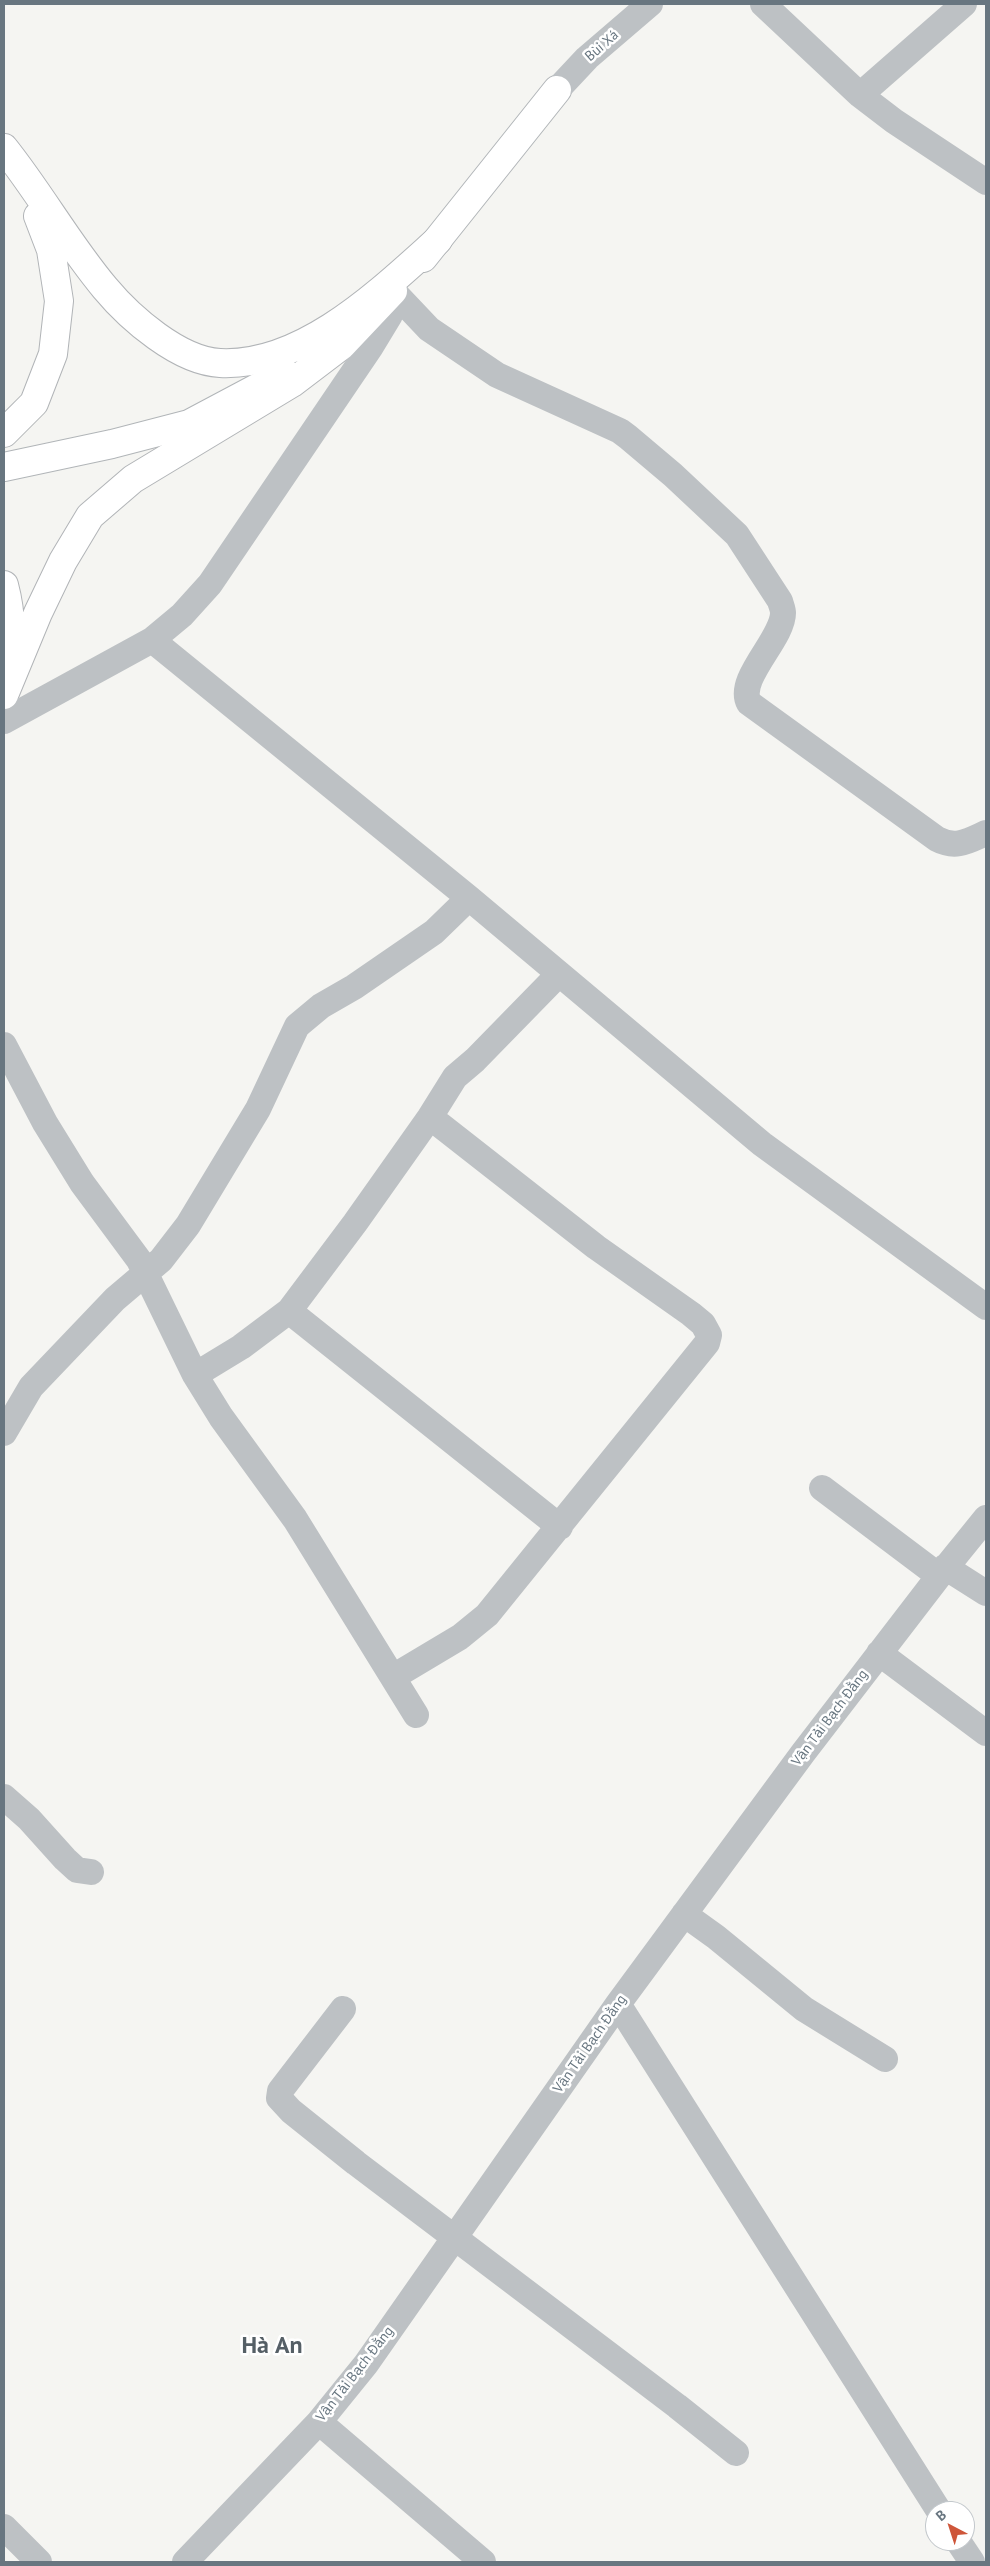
<!DOCTYPE html>
<html>
<head>
<meta charset="utf-8">
<style>
  body { margin:0 }
  #map { position:relative; width:990px; height:2566px; overflow:hidden; background:#f5f5f2; font-family:"PT Sans",sans-serif }
  canvas { display:block }
  .frame { position:absolute; inset:0; border:5px solid #687680; pointer-events:none }
  .north { position:absolute; left:925px; top:2501px; width:50px; height:50px; box-sizing:border-box; background:#fff; border:1px solid #c3c8cc; border-radius:50%; rotate:320deg; font-size:14px; font-weight:700; line-height:20px; text-align:center; color:#687680 }
  .north::after { content:''; display:block; margin:auto; width:18px; height:22px; background:#ce563a; clip-path:polygon(50% 0,100% 100%,50% 72%,0 100%) }
</style>
</head>
<body>
<div id="map">
<canvas width="990" height="2566"></canvas>
<div class="frame"></div>
<div class="north">B</div>
</div>
<script>
const g = document.querySelector('canvas').getContext('2d');
g.lineJoin = 'round';
function stroke(path, color, width, dash) { g.strokeStyle = color; g.lineWidth = width; g.lineCap = dash ? 'butt' : 'round'; g.setLineDash(dash || []); g.stroke(path); }
function drawText(font, color, halo, rows, align = 'center') {
  g.font = font + ' "PT Sans",sans-serif'; g.lineWidth = 5; g.setLineDash([]); g.textBaseline = 'middle'; g.strokeStyle = halo; g.fillStyle = color; for (const [text, x, y, turn = 0] of rows) {
    g.save(); g.translate(x, y); g.rotate((+turn || 0) * Math.PI / 180); g.textAlign = isNaN(turn) ? turn : align; if (halo) g.strokeText(text, 0, 0); g.fillText(text, 0, 0); g.restore();
  }
}
const minor = new Path2D(`
  M763,4L860,95L894,121L986,182
  M557,90L587,58L650,4
  M860,95L964,4
  M393,291L429,329L497,375L620,431L628,437L673,475L737,535L780,601C781,605 783,609 783,613C783,639 736,679 749,703L937,839C956,849 968,841 986,833
  M152,640L469,898L762,1144L986,1307
  M4,721L152,640L182,615L210,584L370,348L390,315L393,291
  M4,1045L45,1123L82,1183L139,1260L195,1375L221,1417L295,1519L416,1715
  M289,1311L560,1527
  M195,1375L241,1347L289,1311L355,1223L430,1117L455,1077L475,1060L559,974
  M4,1433L31,1387L115,1299L161,1260L188,1225L258,1109L297,1026L321,1006L354,987L434,932L469,898
  M822,1488L939,1576
  M945,1567L986,1593
  M879,1653L986,1733
  M393,1677L460,1637L487,1615L707,1343L709,1335L703,1324L691,1314L596,1247L430,1117
  M4,1797L29,1819L65,1859L77,1870L91,1872
  M684,1914L716,1937L804,2009L885,2059
  M618,2004L939,2511
  M343,2009L280,2091L279,2098L291,2111L356,2163L677,2406L736,2453
  M319,2422L483,2562
  M4,2527L39,2562
  M958,2541L972,2562
  M185,2562L319,2422L366,2364L618,2004L803,1753L939,1576L986,1518`);
const major = new Path2D(`
  M423,258L557,90
  M4,467L112,444L189,424L285,373`);
const highway = new Path2D(`
  M4,148C40,193 68,244 105,288C130,318 179,361 220,363C303,367 380,292 438,240
  M4,433L34,403L53,354L59,301L51,250L38,216
  M4,585C10,608 14,636 4,659
  M4,695L38,613L63,561L90,516L133,479L292,383L342,345L393,291`);
const streetNames = [
  ["Bùi Xá",602,46,-41],
  ["Vận Tải Bạch Đằng",830,1718,-53],
  ["Vận Tải Bạch Đằng",590,2044,-55],
  ["Vận Tải Bạch Đằng",355,2374,-52]
];
const townNames = [
  ["Hà An",272,2346]
];
stroke(major, '#b1b5b8', 30);
stroke(highway, '#b1b4b7', 30);
stroke(minor, '#bdc1c4', 26);
stroke(major, '#fff', 28);
stroke(highway, '#fff', 28);
drawText('14px', '#687680', '#fff', streetNames);
drawText('bold 24px', '#555f66', '#fff', townNames);
</script>
</body>
</html>
